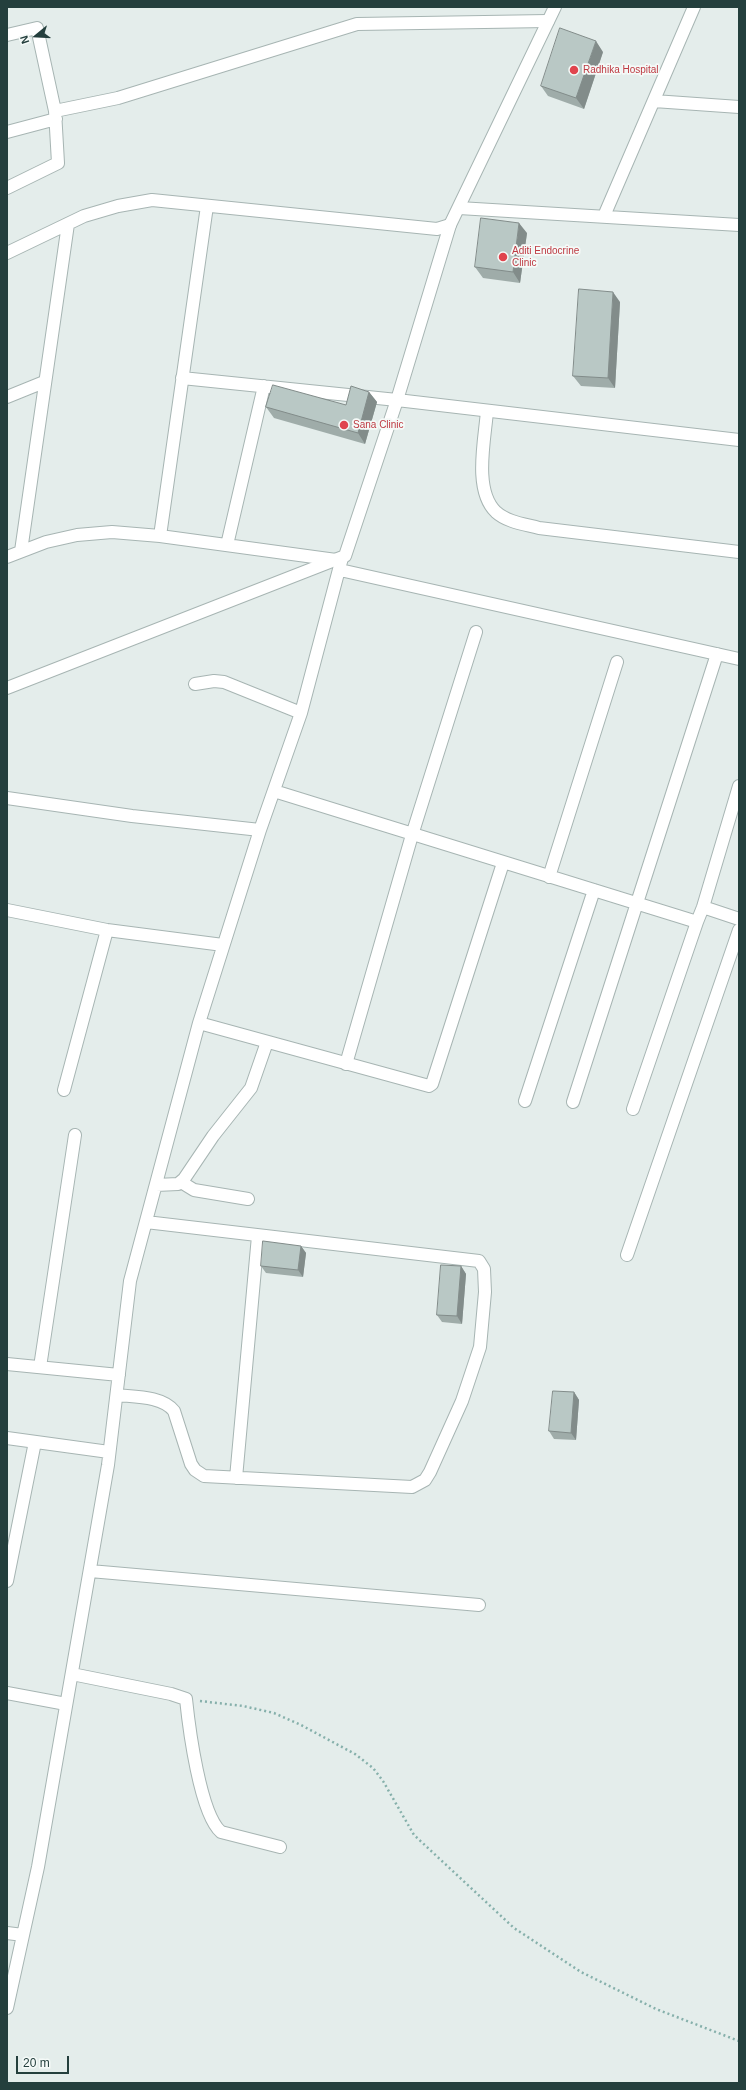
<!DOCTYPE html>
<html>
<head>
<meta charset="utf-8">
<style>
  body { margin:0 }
  #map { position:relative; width:746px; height:2090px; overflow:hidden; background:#e4edeb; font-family:Helvetica,sans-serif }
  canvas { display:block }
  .frame { position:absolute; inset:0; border:8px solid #243f3d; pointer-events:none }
  .north { position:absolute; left:16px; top:16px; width:40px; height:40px; -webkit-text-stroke:3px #f5faf8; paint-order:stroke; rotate:252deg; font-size:11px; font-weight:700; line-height:16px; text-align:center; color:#243f3d }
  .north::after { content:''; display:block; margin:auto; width:14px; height:18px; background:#243f3d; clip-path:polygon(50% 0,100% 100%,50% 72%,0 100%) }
  .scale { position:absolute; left:16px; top:2056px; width:53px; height:18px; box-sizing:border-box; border:2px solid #243f3d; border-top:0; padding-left:5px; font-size:12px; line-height:14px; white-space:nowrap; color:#243f3d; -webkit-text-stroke:3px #f5faf8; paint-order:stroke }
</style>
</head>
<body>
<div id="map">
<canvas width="746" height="2090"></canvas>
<div class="frame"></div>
<div class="north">N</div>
<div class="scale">20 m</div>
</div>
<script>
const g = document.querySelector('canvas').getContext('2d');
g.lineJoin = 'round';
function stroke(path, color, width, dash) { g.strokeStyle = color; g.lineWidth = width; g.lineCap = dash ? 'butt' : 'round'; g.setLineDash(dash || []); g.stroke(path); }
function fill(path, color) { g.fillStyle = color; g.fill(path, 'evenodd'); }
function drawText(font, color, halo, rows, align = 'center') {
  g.font = font + ' Helvetica,sans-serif'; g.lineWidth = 3.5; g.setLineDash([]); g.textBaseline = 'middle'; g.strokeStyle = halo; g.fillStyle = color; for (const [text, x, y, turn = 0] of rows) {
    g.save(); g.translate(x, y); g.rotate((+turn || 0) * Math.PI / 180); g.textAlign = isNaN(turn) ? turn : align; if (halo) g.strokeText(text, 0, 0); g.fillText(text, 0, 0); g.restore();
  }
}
const path = new Path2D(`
  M200,1701L243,1706L274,1713L301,1725L355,1754L373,1768L383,1781L414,1835L514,1928L581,1972L656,2009L739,2041`);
const minor = new Path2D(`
  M7,35L37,28L55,111L58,163L7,188
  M654,101L739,107
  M55,111L118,98L357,24L548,21
  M7,132L56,119
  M459,208L739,225
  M604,216L694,7
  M7,253L84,216L118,206L152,200L437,229L450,225
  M182,378L397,400
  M7,397L44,382
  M487,411C485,439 473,490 496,512C507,522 524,524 539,528L739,552
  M160,536L207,206
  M227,545L264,386
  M21,551L68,224
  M7,557L46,542L77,535L112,532L160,536L336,560
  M340,570L739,659
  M195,684L214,681L224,682L301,713
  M274,791L697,922L703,907L739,786
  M7,798L132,816L260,830
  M549,877L617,662
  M703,907L739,919
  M7,910L107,930L223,945
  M199,1023L429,1086L432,1084L503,863
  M346,1064L412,835L476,632
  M64,1090L107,930
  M525,1101L594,890
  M573,1102L717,654
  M633,1109L697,922
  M181,1182L194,1190L248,1199
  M156,1185L178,1184L184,1179L213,1136L251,1088L267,1042
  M627,1255L739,930
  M7,1364L119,1375
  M40,1367L75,1135
  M117,1395C135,1397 162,1396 174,1411L191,1464L195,1470L204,1476L412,1487L425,1480L430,1472L462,1401L480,1347L485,1292L484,1269L479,1261L146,1222
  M7,1438L109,1452
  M236,1478L258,1236
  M90,1571L479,1605
  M7,1581L35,1442
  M72,1674L171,1694L186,1699C189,1728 200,1814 221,1832L280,1847
  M7,1693L66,1704
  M7,1933L23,1935
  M7,2008L38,1867L108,1465L130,1281L199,1023L260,830L301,713L342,558`);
const tertiary = new Path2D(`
  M397,400L739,440
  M7,688L345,556L397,400L450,225L555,7`);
const wall = new Path2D(`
  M603,52L584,109L548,96L541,86Z
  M527,233L520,283L483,278L475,267Z
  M620,302L615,388L581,386L573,376Z
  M369,392L377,402L365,444L274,418L266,407L346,405Z
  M301,1246L306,1253L303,1277L266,1273L261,1266Z
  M461,1266L466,1274L462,1324L442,1322L437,1315Z
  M574,1392L579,1400L576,1440L554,1439L549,1431Z`);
const shadedWall = new Path2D(`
  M596,41L603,52L584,109L576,98Z
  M519,223L527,233L520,283L513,272Z
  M613,292L620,302L615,388L608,378Z
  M369,392L377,402L365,444L358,433Z
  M301,1246L306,1253L303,1277L298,1270Z
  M461,1266L466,1274L462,1324L457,1316Z
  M574,1392L579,1400L576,1440L571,1433Z`);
const building = new Path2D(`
  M560,28L596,41L576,98L541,86Z
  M481,218L519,223L513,272L475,267Z
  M579,289L613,292L608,378L573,376Z
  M273,385L346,405L351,386L369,392L358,433L266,407Z
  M263,1241L301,1246L298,1270L261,1266Z
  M441,1265L461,1266L457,1316L437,1315Z
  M553,1391L574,1392L571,1433L549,1431Z`);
const markers = [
  [574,70,5,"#e0444e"],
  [503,257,5,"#e0444e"],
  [344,425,5,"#e0444e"]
];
const healthNames = [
  ["Radhika Hospital",583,70],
  ["Aditi Endocrine",512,251],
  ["Clinic",512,263],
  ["Sana Clinic",353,425]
];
stroke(minor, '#a7b5b3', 14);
stroke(tertiary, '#a7b5b3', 14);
stroke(path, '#86b0ab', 2.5, [2, 3]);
stroke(minor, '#fff', 12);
stroke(tertiary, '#fff', 12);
fill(wall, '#9faca9');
fill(shadedWall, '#828c8a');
fill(building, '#b9c8c5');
stroke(building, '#828c8a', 1);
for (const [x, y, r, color] of markers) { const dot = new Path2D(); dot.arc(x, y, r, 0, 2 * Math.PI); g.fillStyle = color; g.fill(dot); stroke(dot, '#f5faf8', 1.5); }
drawText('10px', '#be3a42', '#f5faf8', healthNames, 'left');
</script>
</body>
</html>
